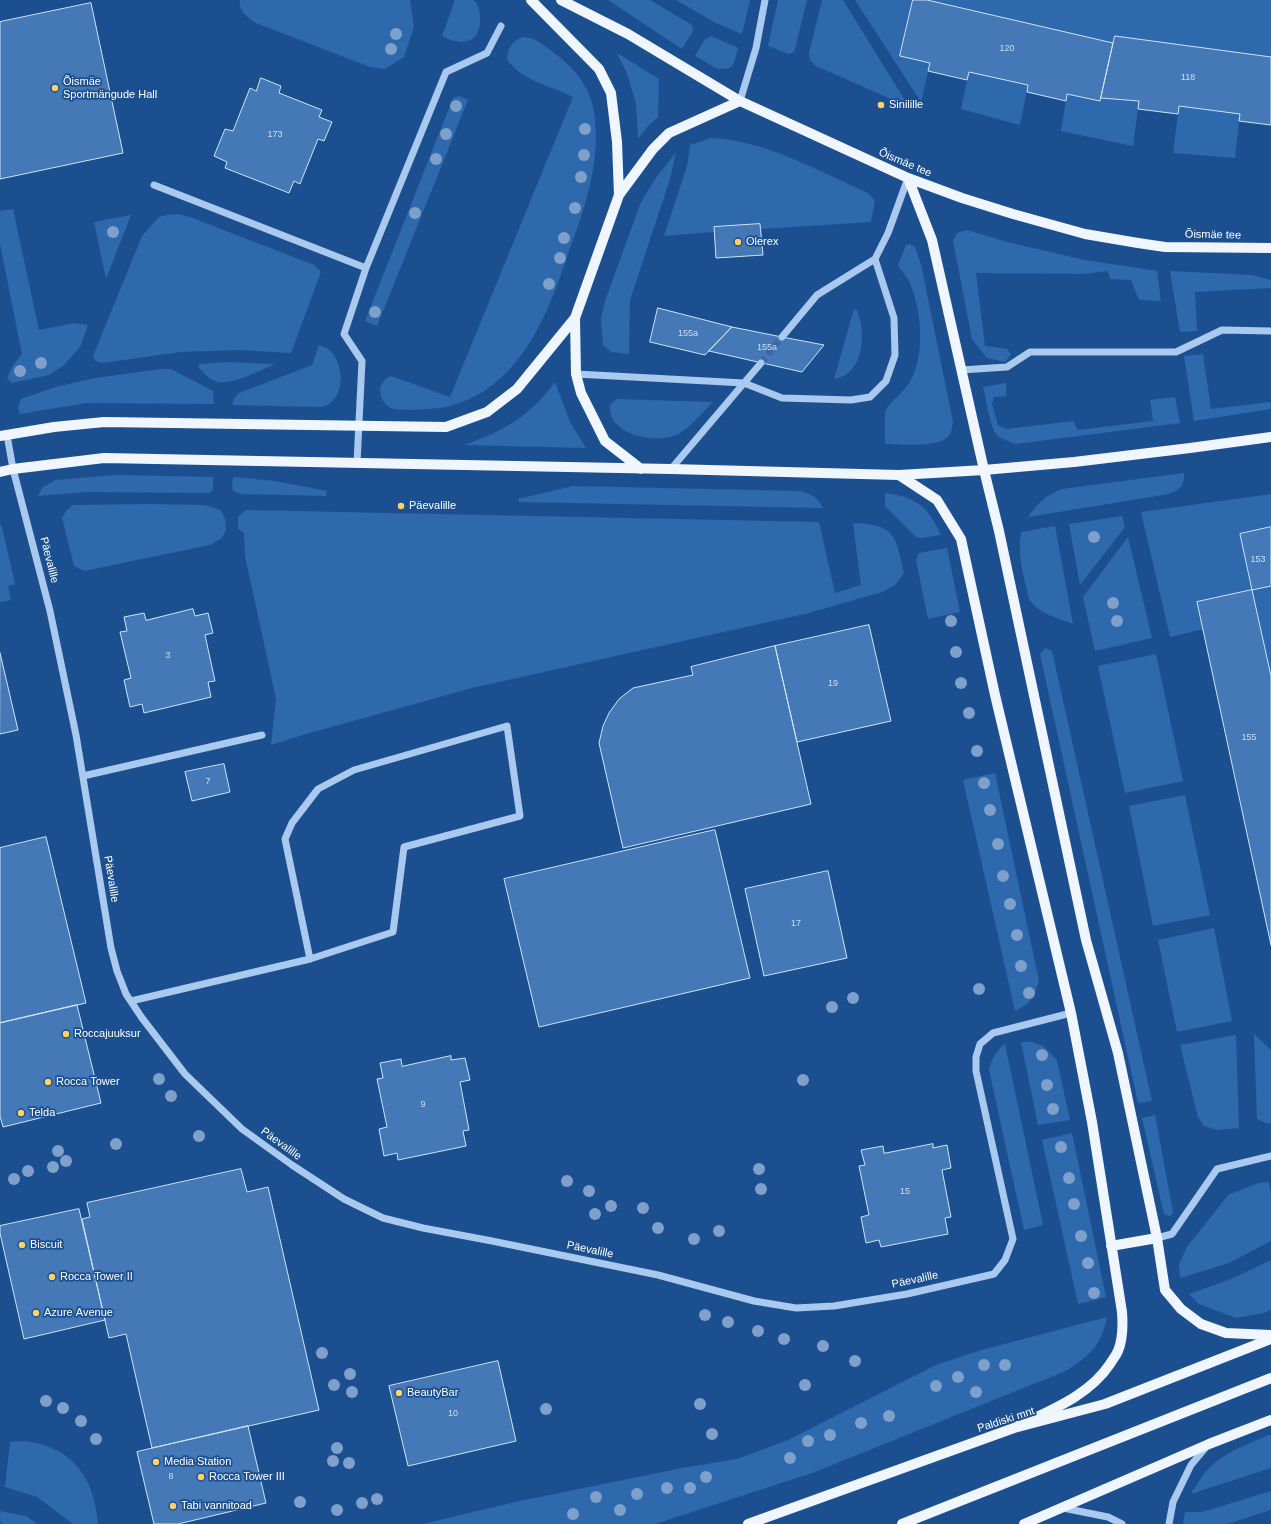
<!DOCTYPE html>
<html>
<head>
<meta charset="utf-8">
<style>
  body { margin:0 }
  canvas { display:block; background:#1b4f8f }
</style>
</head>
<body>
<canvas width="1271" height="1524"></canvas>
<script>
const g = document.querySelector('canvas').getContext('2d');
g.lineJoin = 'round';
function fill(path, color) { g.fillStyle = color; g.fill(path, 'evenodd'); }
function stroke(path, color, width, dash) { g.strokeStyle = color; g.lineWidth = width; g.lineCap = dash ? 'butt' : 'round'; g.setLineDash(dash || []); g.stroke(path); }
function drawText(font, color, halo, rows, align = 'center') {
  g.font = font + ' Helvetica,sans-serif'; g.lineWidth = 3.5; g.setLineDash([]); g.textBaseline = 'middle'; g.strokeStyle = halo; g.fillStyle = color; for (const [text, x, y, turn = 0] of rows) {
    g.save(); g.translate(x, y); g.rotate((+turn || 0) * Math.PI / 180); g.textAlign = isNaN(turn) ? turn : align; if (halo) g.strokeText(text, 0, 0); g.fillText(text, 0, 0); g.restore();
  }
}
const green = new Path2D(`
  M240,0H410L414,27L404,57L385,69L370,67L256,23C248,18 238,10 240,0Z
  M455,0H474C478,4 480,11 480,17C482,42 462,48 442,36Z
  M608,0H650L692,25L693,31L682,49Z
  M676,0H750L742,34L716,23Z
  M778,0H807L796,45L794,52L789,54L768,46Z
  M822,0H843L909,107L816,66L810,60L809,53Z
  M855,0H913L900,56L930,63L921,102Z
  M927,0H1271V57L1115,37L1113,43Z
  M711,36L738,48L734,63L730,68L718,69L695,56L705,39Z
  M524,37C538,38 547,48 558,56C574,68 589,87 593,107C603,157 585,208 568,254C551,304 531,360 484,391C473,398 459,404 446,407C434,409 406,411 394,409C386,407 381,400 380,392C380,383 385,379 391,376L450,397L573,97C553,86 517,80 507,58C509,46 513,40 524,37Z
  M617,53L659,79L658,117L648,126L638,139L636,103L627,74Z
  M969,72L1028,85L1020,125L961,109Z
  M1067,94L1100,101L1101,98L1139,101L1133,146L1061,131Z
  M459,96L468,100L377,326L365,321L453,98Z
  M1179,106L1240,114L1235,158L1173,153Z
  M711,138C764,140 819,171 868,193L875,201L871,222L760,229V224L714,227V232L664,236L687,166L690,145Z
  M676,152L670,179L630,300L629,354L611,352L603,345L601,319L605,301L641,202L655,179Z
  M13,209L39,330L75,323L88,325L80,347L64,365L49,375L12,383L7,378L12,367L22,354L0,244V211Z
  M178,214L190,217L314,265L321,272L291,353L239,350L181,352L102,363L95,361L93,356L142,236L159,217L167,215Z
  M131,215L106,279L94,222Z
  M967,230L1007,242L1085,260L1157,271L1161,301L1139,300L1131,280L1110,279L1108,271L1083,274L976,273L985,346L1007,349L1011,354L1005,362L987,358L972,339L953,241L957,233Z
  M910,244L915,247L921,264L953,422C952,425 952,431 950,434C942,449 900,444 885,444C885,437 884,415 886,410C888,405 905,390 910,382C925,355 922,314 911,286C909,279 902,272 898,265L906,245Z
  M1170,271L1252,275L1271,280V288L1195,292L1197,331L1180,332Z
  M854,309L857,310C866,332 865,374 834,379Z
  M319,345C322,347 326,347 328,349C346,363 346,402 321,407L232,405L234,399L239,393L312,365Z
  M1203,354L1211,409L1271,402V409L1194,421L1184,356Z
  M227,362L275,364C261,370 230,387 215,381C209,379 203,372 198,367L200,364Z
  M161,369H171L213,391L214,404L86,403L20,414L18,408L21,399L56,387L95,378Z
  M555,382L570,422L586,448L464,445C505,430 528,418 555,382Z
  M1006,383V396L994,397L992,404L998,425L1007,429L1073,421L1078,430L1153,421L1150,400L1175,397L1180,423L1016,444C1009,441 1000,439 996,434C990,426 986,398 983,387Z
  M617,399L713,402C703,412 688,430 676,435C655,444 607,435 610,405Z
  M1184,473C1184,486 1181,489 1169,494L1028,517C1038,503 1046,495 1062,489Z
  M115,475L213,477V490L209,493L87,492L38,496L42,488L55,480Z
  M233,477L275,481L327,491L326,496L242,494L235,492L232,488Z
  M573,486L800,491C811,494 818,497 823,508L519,502L518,499Z
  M885,493C917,497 928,507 941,535L921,538L916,537L885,506Z
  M1271,494V527L1240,534L1252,590L1271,586V676L1252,591L1197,602L1203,629L1170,637L1141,512Z
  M150,504L205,505L221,510L225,519L226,530L222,538L210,545L84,571L74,566L62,518L66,511L73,505Z
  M246,510L819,522L835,593L861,585L853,523C896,524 896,537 904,573L895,585L882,592L809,613L472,688L306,734L271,745L276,699L245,556L244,533L238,529V517Z
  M1122,516L1125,527L1080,585L1069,524Z
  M0,524L2,527L15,584L8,586L11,600L0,602Z
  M1055,526L1073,624C1059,618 1038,614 1029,599C1024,577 1017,556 1021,532Z
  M1128,537L1152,638L1095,651L1083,597Z
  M947,548L960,612L928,619L916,560L919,553Z
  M1045,648L1052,651L1152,1101L1138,1103L1040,654Z
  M1156,654L1183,781L1125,793L1098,666Z
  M995,773L1039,981C1033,999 1032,1002 1015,1011L963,780Z
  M1185,795L1210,915L1153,926L1129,806Z
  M1214,928L1232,1021L1177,1032L1158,940Z
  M1254,1034L1271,1050V1123L1268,1124L1257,1119Z
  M1236,1035L1239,1128L1217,1130L1204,1126L1198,1117L1180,1045Z
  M1021,1042H1032L1043,1046L1057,1060L1070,1120L1038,1125Z
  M1005,1044L1043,1225L1024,1230L989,1070C992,1059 995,1051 1005,1044Z
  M1155,1115L1173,1212L1172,1215L1169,1216L1164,1214L1142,1118Z
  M1072,1133L1106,1297L1078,1304L1042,1140Z
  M1269,1182L1271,1196V1241L1229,1263L1180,1278L1179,1264L1187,1247L1228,1195L1259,1183Z
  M1271,1260V1310L1264,1313L1236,1318L1199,1304L1189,1294L1231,1279Z
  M1107,1317C1100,1348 1091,1354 1066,1371L812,1473L655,1524H423L515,1502L682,1468L737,1459L788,1440L936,1365L978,1351Z
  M1271,1434V1468L1191,1494C1196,1486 1201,1477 1207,1470C1224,1452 1249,1444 1271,1434Z
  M24,1441C73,1447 94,1477 98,1524H73L37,1497L5,1487L10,1442Z
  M1271,1491V1510L1227,1524H1183L1185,1512H1202Z
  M0,1511L26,1516L37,1524H2L0,1521Z`);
const building = new Path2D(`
  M913,0H927L1113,43L1100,101L1067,94L1066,101L1027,92L1028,85L969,72L967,80L928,71L930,63L900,56Z
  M91,3L123,153L0,179V22Z
  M1115,36L1271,57V125L1239,121L1240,114L1179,106L1178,114L1138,109L1139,101L1101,98Z
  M261,78L281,86L279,93L322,110L319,117L332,122L324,141L318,139L300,184L294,181L289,193L225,168L227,162L214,156L225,129L233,131L250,88L256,91Z
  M760,224L763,255L716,258L714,227Z
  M658,308L732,327L705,355L650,342Z
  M732,327L782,337L824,345L802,372L709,351Z
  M1271,527V586L1252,590L1240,534Z
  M1252,590L1271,676V945L1197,602Z
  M193,609L195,616L208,613L213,633L205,635L215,681L208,682L211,697L144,713L142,704L130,707L124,680L131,678L120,632L127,631L124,617L144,613L146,620Z
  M869,625L891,721L797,742L775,646Z
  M775,646L811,804L623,848L599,743L603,726L609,713L619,699L633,688L693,675L691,667Z
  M0,653L18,730L0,734Z
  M224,764L230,792L192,801L185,772Z
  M715,830L750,978L539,1027L504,879Z
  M46,837L86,1003L0,1023V848Z
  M828,871L847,958L764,976L745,889Z
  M77,1005L101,1103L3,1127L0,1116V1023Z
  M451,1056V1060L465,1058L470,1080L460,1082L469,1130L463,1131L466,1146L398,1160L397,1153L384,1156L379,1129L387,1127L377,1079L383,1078L380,1063L401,1059L402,1066Z
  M933,1144V1148L947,1145L951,1168L942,1170L951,1217L945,1218L948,1234L881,1247L879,1240L866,1243L861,1217L869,1215L859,1166L865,1165L861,1150L883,1146L884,1153Z
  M241,1169L247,1192L268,1187L319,1410L152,1448L126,1334L109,1338L82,1219L90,1217L87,1203Z
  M79,1209L105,1320L24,1339L0,1233V1226Z
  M498,1361L516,1441L408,1466L389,1386Z
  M248,1426L266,1503L178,1524H154L137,1452Z`);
const minorTunnel = new Path2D(`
  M761,363L782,337`);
const minor = new Path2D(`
  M740,101L756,48L765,0
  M154,185L366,268
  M782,337L817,295L875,259
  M961,370L1007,367L1030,352H1176L1222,330L1271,331
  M576,374L744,383L782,398L851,400L870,397L886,381L895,355L894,318L875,259L888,233L908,178
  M7,435L13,469L50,611L76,735L111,948L117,971L126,994L142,1018L185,1074L242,1129L292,1165L344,1199L383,1218L423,1228L492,1241L658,1275L754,1301L796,1308L834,1306L907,1294L994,1274L1005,1260L1013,1239L976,1071V1057L980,1044L993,1033L1071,1013
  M357,463L362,361L344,334L366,268L446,72L487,53L501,26
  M671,469L761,363
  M83,776L262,735
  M131,1001L310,959L393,932L404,847L520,816L507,726L354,770L318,789L292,823L285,839L310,959
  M1157,1238L1172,1234L1217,1169L1271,1156
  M1063,1508L1108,1517L1122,1524
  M1169,1524L1173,1502L1191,1465L1207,1446`);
const major = new Path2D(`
  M531,0L599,69L611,93L617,142L619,195
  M561,0L628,34L740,101L908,178L962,198L1013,214L1085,234L1138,243L1165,247L1271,248
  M908,178L932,240L984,470L999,531L1086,940L1118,1053L1157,1238L1165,1290L1181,1309L1201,1324L1226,1333L1271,1335
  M575,318L576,374L581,393L605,441L641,469
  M0,436L54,427L104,422L446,427L487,412L517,389L575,318L619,195L653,149L669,133L740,101
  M0,472L13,469L104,458L671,469L899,475L984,470L1074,462L1190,448L1271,437
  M899,475L937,500L961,539L995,695L1071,1013L1092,1122L1122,1312C1123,1325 1123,1339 1118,1351C1116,1356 1112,1360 1110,1364C1088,1397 1048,1411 1014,1428
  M1111,1246L1157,1238
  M748,1524L1014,1428L1105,1404L1271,1339
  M902,1524L1271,1378
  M1024,1524L1209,1444L1271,1420`);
const trees = [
  [396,34],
  [391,49],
  [456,106],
  [585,129],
  [446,134],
  [584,155],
  [436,159],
  [581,177],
  [575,208],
  [415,213],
  [113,232],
  [564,238],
  [560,258],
  [549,284],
  [375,312],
  [41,363],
  [20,371],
  [1094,537],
  [1113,603],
  [951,621],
  [1117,621],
  [956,652],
  [961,683],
  [969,713],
  [977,751],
  [984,783],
  [990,810],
  [998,844],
  [1003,876],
  [1010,904],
  [1017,935],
  [1021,966],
  [979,989],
  [1029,993],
  [853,998],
  [832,1007],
  [1042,1055],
  [159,1079],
  [803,1080],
  [1047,1085],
  [171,1096],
  [1053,1109],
  [199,1136],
  [116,1144],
  [1061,1147],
  [58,1151],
  [66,1161],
  [53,1167],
  [759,1169],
  [28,1171],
  [1069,1178],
  [14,1179],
  [567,1181],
  [761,1189],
  [589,1191],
  [1074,1204],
  [611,1206],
  [643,1208],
  [595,1214],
  [658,1228],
  [719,1231],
  [1081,1236],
  [694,1239],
  [1088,1263],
  [1094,1293],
  [705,1315],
  [728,1322],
  [758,1331],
  [784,1339],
  [823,1346],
  [322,1353],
  [855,1361],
  [984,1365],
  [1005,1365],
  [350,1374],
  [958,1377],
  [334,1385],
  [805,1385],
  [936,1386],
  [352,1392],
  [976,1392],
  [46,1401],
  [700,1404],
  [63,1408],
  [546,1409],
  [889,1416],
  [81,1421],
  [861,1423],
  [712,1434],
  [830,1435],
  [96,1439],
  [808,1441],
  [337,1448],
  [790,1458],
  [333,1461],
  [349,1463],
  [706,1477],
  [667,1488],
  [690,1488],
  [637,1494],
  [596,1497],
  [377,1499],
  [300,1502],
  [362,1503],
  [337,1510],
  [620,1510],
  [573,1514]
];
const markers = [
  [55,88,4,"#ffd166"],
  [881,105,4,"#ffd166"],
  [738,242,4,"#ffd166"],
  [401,506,4,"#ffd166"],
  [66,1034,4,"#ffd166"],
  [48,1082,4,"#ffd166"],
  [21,1113,4,"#ffd166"],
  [22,1245,4,"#ffd166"],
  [52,1277,4,"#ffd166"],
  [36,1313,4,"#ffd166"],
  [399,1393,4,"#ffd166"],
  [156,1462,4,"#ffd166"],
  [201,1477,4,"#ffd166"],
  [173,1506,4,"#ffd166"]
];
const numberNames = [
  ["120",1007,49],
  ["118",1188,78],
  ["173",275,135],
  ["155a",688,334],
  ["155a",767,348],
  ["153",1258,560],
  ["3",168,656],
  ["19",833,684],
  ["155",1249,738],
  ["7",208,782],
  ["17",796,924],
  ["9",423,1105],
  ["15",905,1192],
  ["10",453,1414],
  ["8",171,1477]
];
const poiNames = [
  ["Õismäe",63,82],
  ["Sportmängude Hall",63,95],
  ["Sinilille",889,105],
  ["Olerex",746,242],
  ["Päevalille",409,506],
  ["Roccajuuksur",74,1034],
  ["Rocca Tower",56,1082],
  ["Telda",29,1113],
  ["Biscuit",30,1245],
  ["Rocca Tower II",60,1277],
  ["Azure Avenue",44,1313],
  ["BeautyBar",407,1393],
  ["Media Station",164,1462],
  ["Rocca Tower III",209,1477],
  ["Tabi vannitoad",181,1506]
];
const streetNames = [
  ["Õismäe tee",905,163,23],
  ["Õismäe tee",1213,235,1],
  ["Päevalille",49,560,76],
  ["Päevalille",111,879,81],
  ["Päevalille",281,1144,36],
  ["Päevalille",590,1250,12],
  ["Päevalille",915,1280,-12],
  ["Paldiski mnt",1006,1420,-18]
];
fill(green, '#2e69ad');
fill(building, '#4478b7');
stroke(building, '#cfe3fa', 1);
stroke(minorTunnel, '#3d69a0', 7, [7, 3.5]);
stroke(minor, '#a9c9ee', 7);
stroke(major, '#f0f6ff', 10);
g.fillStyle = '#7ea0ca';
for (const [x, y] of trees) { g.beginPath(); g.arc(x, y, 6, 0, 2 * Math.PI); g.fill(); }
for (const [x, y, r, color] of markers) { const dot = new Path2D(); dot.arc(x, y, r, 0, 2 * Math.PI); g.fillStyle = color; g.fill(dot); stroke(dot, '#1b4f8f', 1.5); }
drawText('9px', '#d0dded', null, numberNames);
drawText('11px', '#fff', '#1b4f8f', poiNames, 'left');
drawText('11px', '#fff', '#1b4f8f', streetNames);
</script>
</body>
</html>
